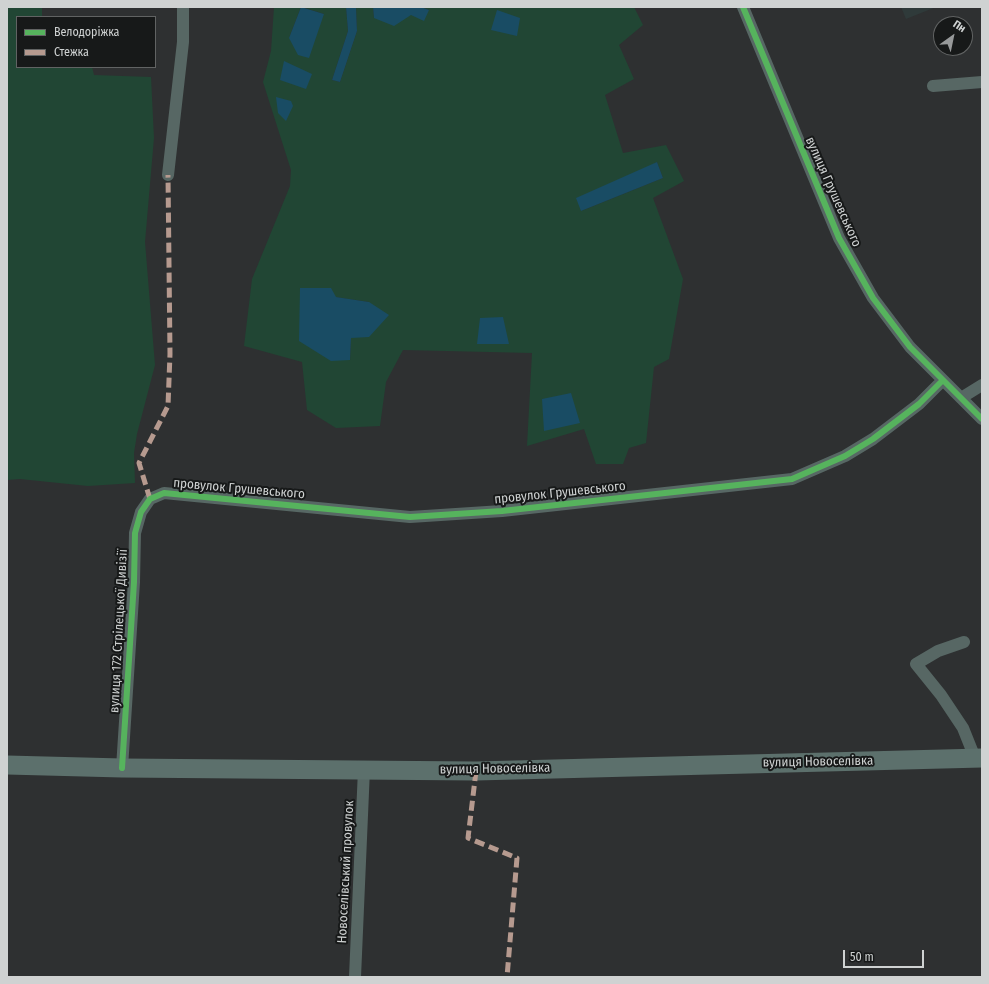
<!DOCTYPE html>
<html>
<head>
<meta charset="utf-8">
<style>
  body { margin:0 }
  #map { position:relative; width:989px; height:984px; overflow:hidden; background:#2e3031; font-family:"Fira Sans Condensed",sans-serif }
  canvas { display:block }
  .frame { position:absolute; inset:0; border:8px solid #cfd2d2; pointer-events:none }
  .legend { position:absolute; left:16px; top:16px; width:140px; height:52px; box-sizing:border-box; background:#171919; border:1px solid #616363; margin:0; padding:5px 7px; list-style:none; font-size:12px; color:#cfd2d2 }
  .legend li { display:flex; align-items:center; gap:8px; height:20px }
  .legend b { width:20px; border:1px solid #616363 }
  .north { position:absolute; left:933px; top:16px; width:40px; height:40px; box-sizing:border-box; background:#171919; border:1px solid #616363; border-radius:50%; rotate:33deg; font-size:11px; font-weight:700; line-height:16px; text-align:center; color:#cfd2d2 }
  .north::after { content:''; display:block; margin:auto; width:14px; height:18px; background:#97999a; clip-path:polygon(50% 0,100% 100%,50% 72%,0 100%) }
  .scale { position:absolute; left:843px; top:950px; width:81px; height:18px; box-sizing:border-box; border:2px solid #cfd2d2; border-top:0; padding-left:5px; font-size:12px; line-height:14px; white-space:nowrap; color:#cfd2d2; -webkit-text-stroke:3px #171919; paint-order:stroke }
</style>
</head>
<body>
<div id="map">
<canvas width="989" height="984"></canvas>
<div class="frame"></div>
<ul class="legend">
<li><b style="height:5px;background:#56b35d"></b>Велодоріжка</li>
<li><b style="height:5px;background:#b69a8f"></b>Стежка</li>
</ul>
<div class="north">Пн</div>
<div class="scale">50 m</div>
</div>
<script>
const g = document.querySelector('canvas').getContext('2d');
g.lineJoin = 'round';
function fill(path, color) { g.fillStyle = color; g.fill(path, 'evenodd'); }
function stroke(path, color, width, dash) { g.strokeStyle = color; g.lineWidth = width; g.lineCap = dash ? 'butt' : 'round'; g.setLineDash(dash || []); g.stroke(path); }
function drawText(font, color, halo, rows, align = 'center') {
  g.font = font + ' "Fira Sans Condensed",sans-serif'; g.lineWidth = 4; g.setLineDash([]); g.textBaseline = 'middle'; g.strokeStyle = halo; g.fillStyle = color; for (const [text, x, y, turn = 0] of rows) {
    g.save(); g.translate(x, y); g.rotate((+turn || 0) * Math.PI / 180); g.textAlign = isNaN(turn) ? turn : align; if (halo) g.strokeText(text, 0, 0); g.fillText(text, 0, 0); g.restore();
  }
}
const built = new Path2D(`
  M901,7H936L906,19Z`);
const green = new Path2D(`
  M7,7H42V16L49,17H17V67H92L94,75L151,77L154,138L145,242L155,365L137,434L134,453L135,483L88,486L20,479L7,480Z
  M274,7H301L289,38L324,14L302,7H346L348,31L332,80L340,82L357,31L356,7H373L374,18L411,15L429,10L421,7H634L643,25L619,45L634,79L605,95L623,153L666,145L684,181L653,198L683,279L669,359L654,367L646,443L629,448L623,464H596L584,429L527,446L532,353L403,350L386,382L380,426L336,428L307,410L302,362L244,346L252,279L290,186L291,170L263,82L271,51ZM657,162L663,178L581,211ZM300,288L335,297L369,302L351,338L350,360L301,301Z`);
const water = new Path2D(`
  M301,7L324,14L309,58L298,55L289,38Z
  M346,7H356L357,31L340,82L332,80L348,31Z
  M373,7H421L429,10L424,21L411,15L394,26L374,18Z
  M497,10L520,18L517,36L491,30Z
  M284,61L312,74L306,89L280,80Z
  M276,97L291,101L293,106L286,121L278,113Z
  M657,162L663,178L581,211L576,198Z
  M300,288H331L336,297L369,302L389,315L369,337L351,338L350,360L331,361L299,341Z
  M503,317L509,344H477L480,318Z
  M571,393L580,423L544,431L542,399Z`);
const street = new Path2D(`
  M743,7L839,238L873,298L910,347L982,419
  M933,86L982,82
  M168,175L183,42V7
  M961,398L982,385
  M964,642L938,651L916,664L941,695L963,728L975,758
  M122,768L134,582L135,533L141,512L150,499L164,493L410,517L502,511L792,479L845,456L873,439L919,404L942,381
  M355,977L364,769`);
const primary = new Path2D(`
  M7,765L122,768L476,771L982,758`);
const quiet = new Path2D(`
  M150,499L139,463L168,406L170,354L168,175
  M476,771L468,838L517,858L507,977`);
const cycleway = new Path2D(`
  M743,7L839,238L873,298L910,347L982,419
  M122,768L134,582L135,533L141,512L150,499L164,493L410,517L502,511L792,479L845,456L873,439L919,404L942,381`);
const streetNames = [
  ["вулиця Грушевського",833,192,66],
  ["провулок Грушевського",239,489,5],
  ["провулок Грушевського",560,493,-6],
  ["вулиця 172 Стрілецької Дивізії",119,631,-87],
  ["вулиця Новоселівка",818,762,-1],
  ["вулиця Новоселівка",495,769,-1],
  ["Новоселівський провулок",346,872,-87]
];
fill(built, '#2f3a3a');
fill(green, '#214634');
fill(water, '#194c64');
stroke(street, '#576764', 12);
stroke(primary, '#5c706c', 19);
stroke(quiet, '#b69a8f', 5, [10, 5]);
stroke(cycleway, '#56b35d', 6);
drawText('13px', '#cfd2d2', '#171919', streetNames);
</script>
</body>
</html>
